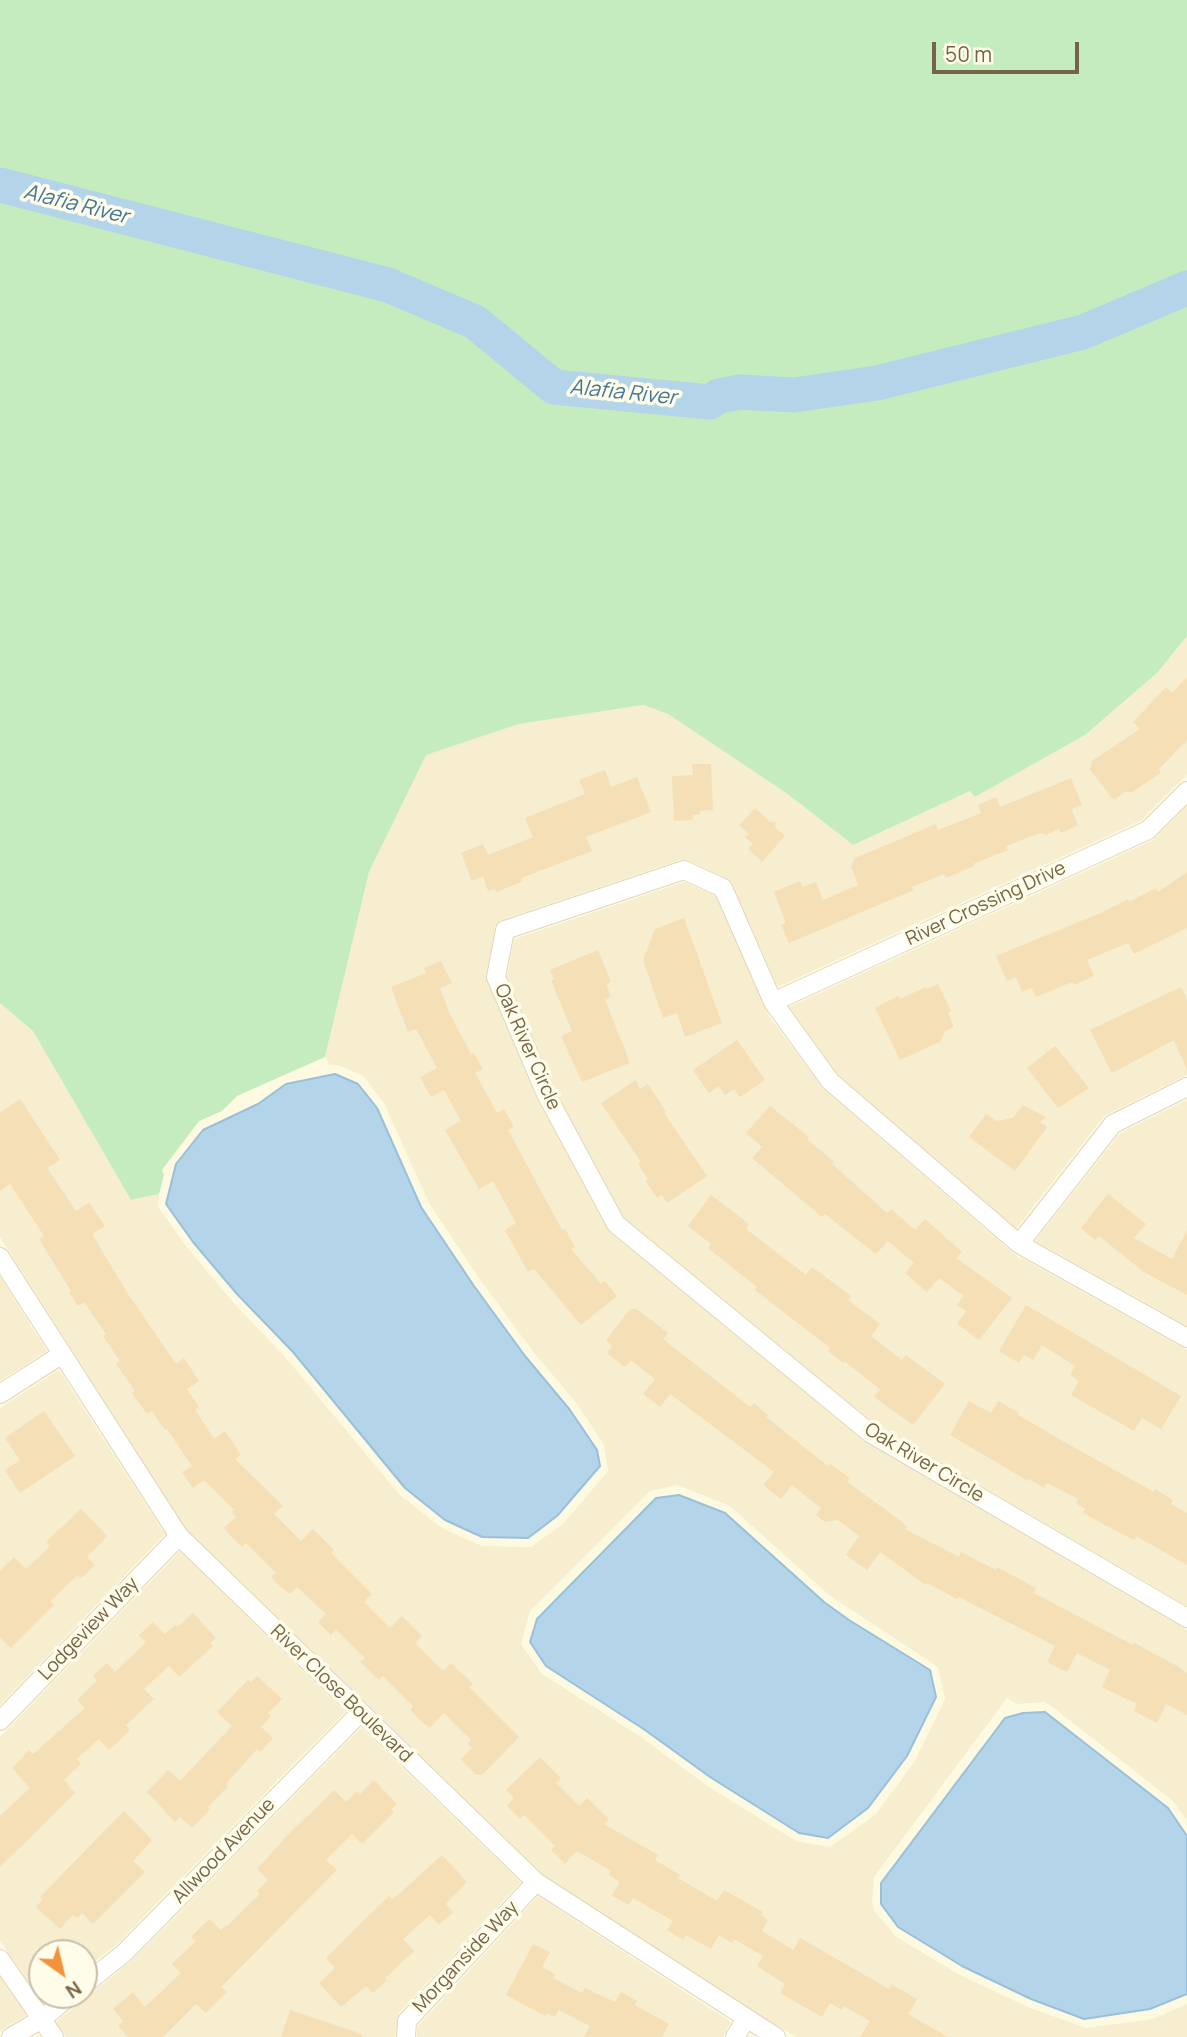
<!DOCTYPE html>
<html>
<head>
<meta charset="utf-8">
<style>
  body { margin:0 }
  #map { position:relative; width:1187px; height:2037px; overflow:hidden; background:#fefae1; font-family:Manrope,sans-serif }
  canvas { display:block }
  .north { position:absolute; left:28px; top:1939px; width:70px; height:70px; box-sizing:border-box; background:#fffce9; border:2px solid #c9bfa8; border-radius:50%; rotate:146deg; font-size:19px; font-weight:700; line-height:28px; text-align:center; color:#776446 }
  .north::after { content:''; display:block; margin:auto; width:24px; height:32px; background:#f2933c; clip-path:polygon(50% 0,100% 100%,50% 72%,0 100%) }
  .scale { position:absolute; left:932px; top:42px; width:147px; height:32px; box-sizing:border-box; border:4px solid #776446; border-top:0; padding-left:9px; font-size:21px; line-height:24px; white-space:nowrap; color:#776446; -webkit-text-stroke:5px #fffce9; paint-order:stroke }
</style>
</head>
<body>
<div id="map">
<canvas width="1187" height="2037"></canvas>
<div class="north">N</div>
<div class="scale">50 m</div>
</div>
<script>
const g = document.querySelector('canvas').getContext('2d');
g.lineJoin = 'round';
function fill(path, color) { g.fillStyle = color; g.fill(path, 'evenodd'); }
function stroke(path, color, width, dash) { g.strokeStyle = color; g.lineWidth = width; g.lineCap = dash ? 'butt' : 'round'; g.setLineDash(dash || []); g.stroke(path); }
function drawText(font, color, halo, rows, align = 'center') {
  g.font = font + ' Manrope,sans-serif'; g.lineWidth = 7; g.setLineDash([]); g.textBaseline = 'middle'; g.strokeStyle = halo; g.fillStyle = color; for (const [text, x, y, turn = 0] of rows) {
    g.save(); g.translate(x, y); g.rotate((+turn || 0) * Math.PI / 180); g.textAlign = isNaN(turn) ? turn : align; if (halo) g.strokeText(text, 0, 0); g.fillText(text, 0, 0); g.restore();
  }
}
const residential = new Path2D(`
  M1187,636V775L1142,820L778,987L732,885L726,878L687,860H680L501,920L495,927L487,980L537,1099L610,1232L864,1441L1187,1630V1821L1173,1801L1050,1705L1044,1702L1017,1704L1007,1698L874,1877L872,1903L874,1910L895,1936L958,1974L1028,2007L1086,2028L1153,2019L1187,2004V2037H796L750,2010L542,1874L186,1529L0,1237V1003L33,1031L131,1200L159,1194L158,1207L187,1247L231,1300L286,1358L400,1495L442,1528L482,1546L531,1547L563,1524L608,1471L604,1445L577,1404L532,1350L481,1281L429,1203L384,1103L363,1076L338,1065H330L325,1057L369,872L425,755L519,724L643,705L668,714L789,795L853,845L970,791L975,797L1085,735L1157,673ZM677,1485L730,1506L829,1595L938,1667L945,1699L915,1761L875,1815L830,1847L796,1841L706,1785L641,1737L542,1674L521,1644L530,1611L650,1491Z
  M1187,806V1075L1104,1116L1016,1229L837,1074L789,1007L1153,840Z
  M684,882L716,896L769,1016L824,1089L1020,1259L1022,1258L1187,1350V1606L875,1424L623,1217L555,1090L507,977L514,939Z
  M1187,1100V1326L1035,1241L1120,1133Z
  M0,1276L47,1351L0,1381Z
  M59,1370L165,1534L0,1705V1408Z
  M180,1551L345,1712L117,1944L84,1970V1953H42V1995H53L43,2003L0,1941V1737Z
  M361,1728L521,1882L399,2013L395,2037H66L56,2022L131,1961Z
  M538,1896L731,2022L723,2037H417V2027Z
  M0,1976L27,2015L0,2031Z`);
const green = new Path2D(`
  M0,0H1187V636L1157,673L1085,735L975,797L970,791L853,845L789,795L668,714L643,705L519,724L426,755L369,872L325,1057L237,1096L222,1111L199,1121L162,1170L164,1175L159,1194L131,1200L33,1031L0,1003Z`);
const water = new Path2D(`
  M335,1074L358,1084L377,1108L421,1207L474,1286L525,1356L570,1410L597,1450L600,1466L557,1516L528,1538L482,1537L445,1520L405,1488L293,1352L237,1294L193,1242L166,1204L176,1164L203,1130L258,1104L286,1084Z
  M679,1495L725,1513L824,1602L849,1620L930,1670L936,1697L907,1756L868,1808L828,1838L799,1833L710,1777L645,1730L546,1666L530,1642L537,1619L656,1498Z
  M1045,1712L1168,1808L1187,1836V1994L1150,2009L1084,2019L1031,1999L962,1966L898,1927L881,1904V1883L1005,1718L1023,1713Z`);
const river = new Path2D(`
  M0,185L388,285L475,322L554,387L710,402L719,396L740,392L794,395L877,383L1083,332L1187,288`);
const building = new Path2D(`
  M1187,677V740L1159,769L1161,773L1132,792H1125L1114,800L1090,770L1092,761L1140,729L1133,722L1166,687L1172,693Z
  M692,764H711L713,810L700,811V814L692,815L693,820L674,821L672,776L693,775Z
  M605,770L611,787L637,777L651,812L586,837L592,851L521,878L522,882L496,892L495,889L488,891L483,876L472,881L461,853L483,844L488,855L533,837L525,818L585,794L579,780Z
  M1071,778L1082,805L1071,809L1078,825L1061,833L1059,829L1046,835L1040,833L1006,846L1008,850L973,864L974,866L946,878L944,874L912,887L914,890L789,943L781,925L786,923L774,892L800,881L803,887L816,882L823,900L858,885L851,867L855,858L936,824L938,830L981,813L978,805L996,797L1000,807Z
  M755,808L770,822H776L775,827L785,836L762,862L748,849L753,844L745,837L749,834L739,825Z
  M1187,872V928L1134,954L1128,943L1087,960L1094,976L1074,985L1072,982L1036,997L1032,988L1022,992L1016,977L1007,981L996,956L1103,912L1128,899L1129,902L1156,888L1158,892Z
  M684,918L722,1023L685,1037L677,1013L663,1018L643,960L655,929Z
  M598,950L611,982L606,984L611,997L605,1000L630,1063L582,1082L562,1038L563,1035L572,1031L551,980L554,979L550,970Z
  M441,961L452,983L440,988L451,1016L471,1054L474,1053L483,1069L475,1073L497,1113L504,1109L514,1127L508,1130L562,1230L565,1229L575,1247L571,1249L601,1284L605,1281L617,1296L581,1325L534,1269L528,1272L505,1230L516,1223L493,1181L479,1189L445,1130L461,1121L444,1090L431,1097L420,1077L437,1068L416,1029L408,1032L391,987L426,973L424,968Z
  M938,984L951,1011L948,1013L954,1027L945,1031L940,1042L900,1060L875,1008L898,996L900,999L926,987L927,989Z
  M1181,987L1187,1000V1070L1174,1040L1112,1073L1090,1030Z
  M737,1040L765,1080L740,1097L734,1089L725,1095L719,1086L709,1093L693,1070Z
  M1055,1046L1089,1088L1058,1108L1027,1068Z
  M636,1080L640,1089L648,1084L666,1112L664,1113L707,1176L667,1203L662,1195L657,1198L645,1180L648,1179L638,1164L641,1162L601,1103Z
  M20,1099L60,1160L47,1168L76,1211L89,1203L105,1226L92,1234L126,1291L176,1364L184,1358L199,1381L187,1389L199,1407L195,1410L214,1439L225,1431L241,1455L235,1459L283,1506L274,1514L301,1541L313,1529L334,1550L331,1553L372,1594L364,1602L390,1628L402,1616L422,1636L415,1643L443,1671L451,1663L473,1684L469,1687L519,1737L482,1775H476L461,1759L472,1748L468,1743L471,1740L444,1713L430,1728L422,1722L410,1710L413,1706L383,1676L379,1680L360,1662L365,1658L336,1630L331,1635L318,1622L326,1614L297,1587L290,1594L283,1589L271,1577L276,1573L246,1543L242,1547L229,1534L224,1528L236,1517L231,1512L234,1510L204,1480L193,1488L182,1472L192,1466L167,1429L165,1430L152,1411L147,1414L132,1393L135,1391L116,1364L120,1361L103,1336L106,1334L84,1302L78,1306L69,1292L71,1291L39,1239L44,1236L31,1216L10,1184L0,1191V1113Z
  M1023,1105L1046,1117L1040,1122L1047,1127L1015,1171L969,1137L986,1114L996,1121L1013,1118Z
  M770,1106L809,1137L807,1139L834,1162L832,1164L887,1213L891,1209L915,1230L925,1219L962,1252L956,1258L1012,1298L979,1340L957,1324L966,1311L957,1305L964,1296L939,1278L927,1292L905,1273L914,1263L888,1241L876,1254L825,1214L822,1217L752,1158L762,1147L746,1133Z
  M1108,1194L1146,1224L1134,1238L1172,1259L1187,1230V1295L1144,1272L1099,1236L1095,1240L1081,1228Z
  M711,1195L749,1224L746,1229L806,1275L812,1267L851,1296L848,1300L880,1324L871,1336L902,1360L906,1355L945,1384L913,1425L874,1397L880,1389L844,1361L843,1363L828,1351L830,1348L755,1290L757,1287L708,1248L711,1244L688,1226Z
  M1026,1305L1181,1396L1161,1429L1142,1418L1134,1431L1071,1395L1079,1381L1070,1375L1075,1366L1042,1345L1033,1360L1024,1355L1019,1363L999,1351Z
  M630,1309H636L642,1313L668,1333L663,1339L727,1389L750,1407L754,1403L768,1415L766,1417L828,1466L830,1464L850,1478L847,1482L897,1518L907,1527L905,1529L959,1557L961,1552L996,1570L997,1567L1036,1588L1034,1593L1133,1645L1134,1643L1179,1667L1187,1673V1715L1166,1704L1157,1723L1134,1711L1137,1704L1102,1687L1110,1670L1077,1653L1067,1672L1047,1662L1055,1646L959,1597L957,1599L927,1583L926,1585L880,1552L867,1570L846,1555L859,1536L838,1520L825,1522L816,1515L821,1508L792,1485L781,1499L763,1485L774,1472L670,1394L660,1407L643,1394L655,1379L631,1360L625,1367L607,1353L612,1346L606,1340Z
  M969,1401L991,1413L998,1401L1019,1413L1018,1415L1068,1444L1154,1492L1155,1489L1173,1500L1171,1504L1187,1513V1565L1136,1536L1134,1540L1105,1525L1083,1513L1085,1509L1076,1503L1078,1499L1047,1483L1044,1488L1029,1479L1028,1481L950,1435Z
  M44,1411L75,1456L20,1493L5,1470L20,1460L5,1438Z
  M81,1509L107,1536L87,1557L95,1565L81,1578L78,1575L50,1601L54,1605L11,1648L0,1637V1571L14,1557L26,1569L50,1546L46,1542Z
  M193,1613L216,1638L210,1643L213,1646L179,1677L169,1666L144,1689L154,1699L126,1725L130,1730L109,1750L99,1739L77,1759L81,1764L64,1780L75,1793L0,1867V1816L30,1788L12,1768L29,1750L33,1754L85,1708L77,1700L97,1681L93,1676L107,1663L115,1672L146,1642L139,1635L153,1622L165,1634L175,1625L178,1627Z
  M257,1676L282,1699L268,1713L271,1716L261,1727L273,1738L260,1752L257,1749L226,1784L228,1786L208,1807L210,1809L192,1828L180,1817L175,1822L147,1792L168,1770L180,1781L232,1726L217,1712L248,1680L251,1682Z
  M540,1757L561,1778L556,1783L579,1806L587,1798L609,1819L604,1824L658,1855L655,1860L680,1875L678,1878L717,1901L724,1890L763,1912L761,1915L768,1920L762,1931L793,1950L800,1938L889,1989L891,1984L917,1999L908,2014L948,2037H860L870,2021L844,2006L842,2010L830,2003L822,2017L780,1993L785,1984L757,1966L763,1956L734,1939L732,1943L719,1935L711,1949L686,1935L683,1940L667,1930L673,1921L633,1898L629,1905L612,1896L620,1882L609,1875L611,1871L577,1851L565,1864L551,1850L555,1846L524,1815L520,1819L507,1806L514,1798L506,1790Z
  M374,1780L397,1804L391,1810L394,1812L362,1844L352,1834L326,1860L337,1870L221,1987L227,1992L206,2013L196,2004L163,2037H128L118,2026L123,2021L113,2009L133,1992L145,2007L181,1973L172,1964L196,1941L191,1937L203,1925L210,1919L221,1930L225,1926L226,1927L260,1894L257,1891L268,1880L257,1869L287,1836L334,1790L346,1802L357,1791L360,1794Z
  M124,1811L152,1840L133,1861L145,1872L93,1924L82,1913L77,1918L73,1915L60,1929L36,1907L43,1899L40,1897Z
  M442,1855L467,1882L446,1904L453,1912L439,1925L430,1915L403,1939L414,1951L385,1978L387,1980L373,1993L366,1986L341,2007L319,1983L335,1968L326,1958L389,1896L392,1899L399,1894Z
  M533,1944L550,1952L542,1967L555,1974L553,1978L582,1993L585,1988L615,2002L621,1992L637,2001L635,2005L669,2024L662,2037H584L590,2026L559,2010L555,2017L547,2013L545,2016L506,1995Z
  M290,2010L362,2034V2037H281Z`);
const minor = new Path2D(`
  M773,1002L1148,830L1187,791
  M1019,1244L1113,1124L1187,1087
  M0,1257L179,1536L536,1882L776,2037
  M1187,1338L1019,1244L830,1081L773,1002L723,888L684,870L505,930L496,977L546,1094L616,1224L870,1433L1187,1618
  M0,1394L61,1355
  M0,1721L179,1536
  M0,1959L54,2037
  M84,1985L124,1953L360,1713
  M11,2037L42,2019L71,1995
  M406,2037L407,2021L536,1882
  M735,2037L746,2019`);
const streetNames = [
  ["River Crossing Drive",986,904,-25],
  ["Oak River Circle",527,1047,66],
  ["Oak River Circle",924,1463,31],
  ["Lodgeview Way",89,1629,-46],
  ["River Close Boulevard",341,1694,44],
  ["Allwood Avenue",224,1851,-46],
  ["Morganside Way",466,1957,-47]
];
const waterNames = [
  ["Alafia River",76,205,14],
  ["Alafia River",623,393,6]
];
fill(residential, '#f6eecf');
fill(green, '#c5ecbe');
fill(water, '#b4d4e9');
stroke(water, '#99c0db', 2);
stroke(river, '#b4d4e9', 35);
fill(building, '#f5dfb6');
stroke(minor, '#e1d6b9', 20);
stroke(minor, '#fff', 18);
drawText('19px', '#776446', '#fffce9', streetNames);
drawText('italic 21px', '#43769b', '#fffce9', waterNames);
</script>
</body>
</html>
